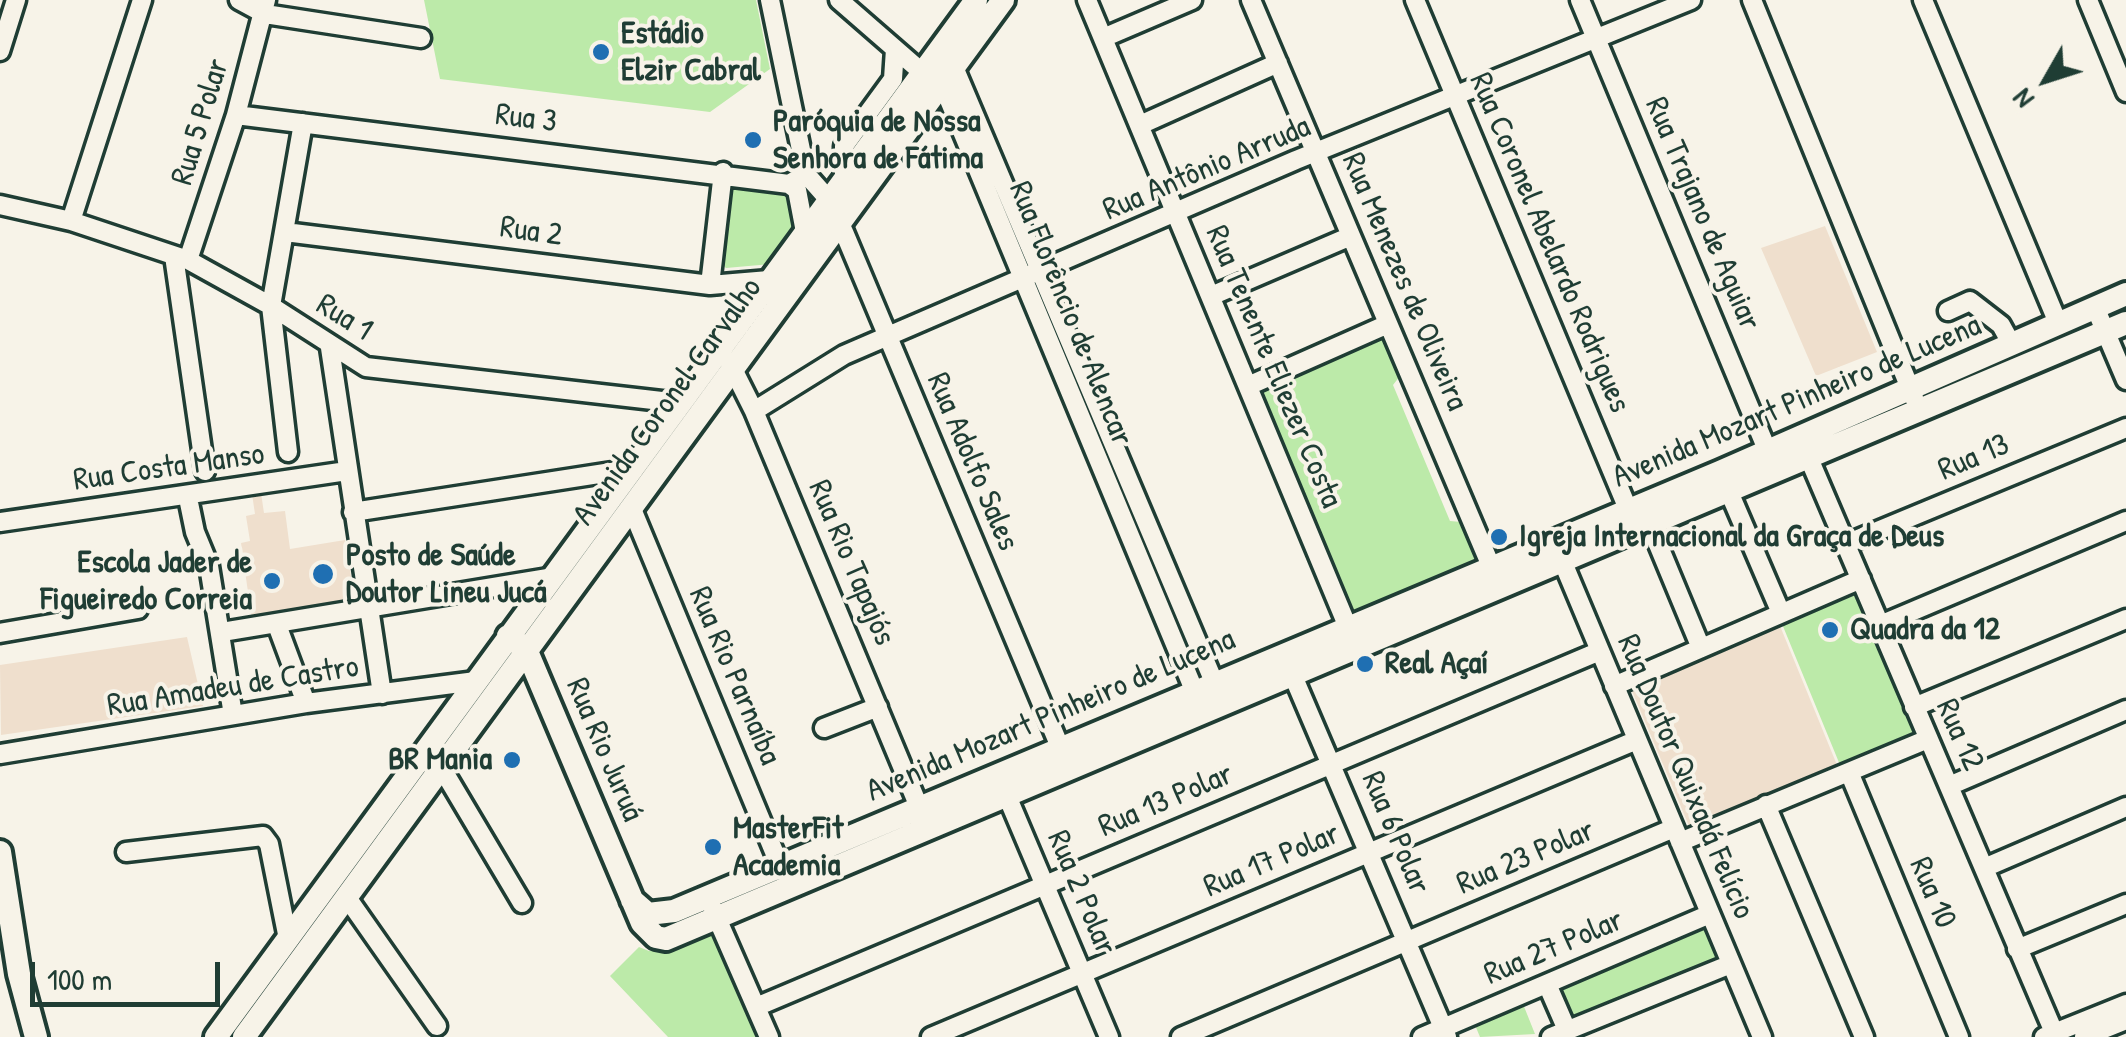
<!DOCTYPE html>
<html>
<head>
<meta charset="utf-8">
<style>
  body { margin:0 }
  #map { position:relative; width:2126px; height:1037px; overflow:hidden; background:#f7f3e8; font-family:"Patrick Hand",sans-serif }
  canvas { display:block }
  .north { position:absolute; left:1996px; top:30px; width:100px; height:100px; -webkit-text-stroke:8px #f7f3e8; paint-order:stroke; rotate:231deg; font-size:28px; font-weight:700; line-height:40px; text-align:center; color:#1f3d34 }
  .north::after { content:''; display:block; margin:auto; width:35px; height:45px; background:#1f3d34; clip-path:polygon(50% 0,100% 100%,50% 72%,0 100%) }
  .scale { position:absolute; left:30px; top:962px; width:190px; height:45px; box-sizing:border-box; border:5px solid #1f3d34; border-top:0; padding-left:12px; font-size:30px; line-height:35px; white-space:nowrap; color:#1f3d34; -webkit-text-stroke:8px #f7f3e8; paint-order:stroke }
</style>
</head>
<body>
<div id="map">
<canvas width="2126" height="1037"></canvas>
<div class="north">N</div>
<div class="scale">100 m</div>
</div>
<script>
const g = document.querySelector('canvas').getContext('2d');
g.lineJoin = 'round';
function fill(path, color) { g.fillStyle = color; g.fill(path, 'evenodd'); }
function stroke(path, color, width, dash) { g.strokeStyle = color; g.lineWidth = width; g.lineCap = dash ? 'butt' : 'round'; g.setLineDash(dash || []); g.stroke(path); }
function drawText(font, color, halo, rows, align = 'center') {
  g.font = font + ' "Patrick Hand",sans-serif'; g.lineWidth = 8; g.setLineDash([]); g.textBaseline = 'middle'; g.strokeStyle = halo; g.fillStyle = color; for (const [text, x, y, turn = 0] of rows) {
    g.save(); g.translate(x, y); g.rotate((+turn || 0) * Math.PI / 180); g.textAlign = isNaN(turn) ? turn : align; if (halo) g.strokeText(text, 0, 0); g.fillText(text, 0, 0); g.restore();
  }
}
const built = new Path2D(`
  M1825,226L1877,352L1816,376L1761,248Z
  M261,493L264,513L285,511L290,549L345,540L355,601L348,606L252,620L241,543L250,541L246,516L255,514L252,494Z
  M1778,621L1837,765L1689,826L1629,684Z
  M187,637L203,706L1,735L0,665Z`);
const green = new Path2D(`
  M424,0H756L770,69L710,112L440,79Z
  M736,187L791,195L795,232L771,264L726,268L720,263L728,193Z
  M1373,336L1383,340L1400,376L1393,385L1450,521L1461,522L1479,564L1364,615L1353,610L1261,392L1266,381Z
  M1859,587L1917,731L1840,765L1780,619Z
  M1703,925L1717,959L1570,1021L1556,986Z
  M711,928L756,1037H668L610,976L639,947L649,951Z
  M1523,1004L1535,1034L1480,1037L1475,1025Z`);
const minor = new Path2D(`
  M239,0L265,14L421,38
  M770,0L806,174L829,200L844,232L1060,747
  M839,0L924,74L942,83L1194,690
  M1087,0L1352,637
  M1251,0L1496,578
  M1415,0L1628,509
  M1580,0L1768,452
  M1752,0L1914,398
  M1923,0L2058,323
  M2088,0L2126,92
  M1103,38L1192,0
  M0,51L16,0
  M954,67L1214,682
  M236,115L789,184L806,174
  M1140,125L1278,63
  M844,180V146L893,79L895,49
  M789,184L797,190L805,232
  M0,205L71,221L188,260L271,306L366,367L679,403
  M71,221L142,0
  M285,232L710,285L769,280
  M174,256L205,471
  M188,260L236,115L266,0
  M710,285L723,172
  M1211,296L1351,236
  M2095,307L2126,380
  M1948,311L1970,301L2001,325L2012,345
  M330,348L382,694
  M729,361L754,411L919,807
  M1248,386L1388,324
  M754,411L844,355L1296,160L1691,0
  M288,452L271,306L303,123
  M1808,456L2056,1037
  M1724,480L1781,613
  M188,498L195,532L209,566L233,715
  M632,509L780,866
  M353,512L631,469
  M0,522L347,471
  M1650,525L1701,648
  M1846,544L2126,428
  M1559,553L1762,1037
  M277,625L306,703
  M1880,625L2126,521
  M222,632L548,578
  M0,633L138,609
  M1288,664L1447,1037
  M1614,686L1861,579
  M1914,707L2126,619
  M824,728L878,707
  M0,754L306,703L476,681
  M437,760L522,903
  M1849,772L1959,1037
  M1002,784L1109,1037
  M1949,786L2126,710
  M1766,805L1864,1037
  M1680,842L1928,739
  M126,852L263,836L269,844L288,939
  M1984,868L2126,807
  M348,899L437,1026
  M713,909L769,1037
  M2017,949L2126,904
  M1547,984L1567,1030
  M756,1007L1600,651
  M931,1037L1637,740
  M1181,1037L1674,828
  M1422,1037L1710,914
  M1551,1037L1731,964
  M2044,1037L2126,1004
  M2084,1037L2126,1020`);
const major = new Path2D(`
  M508,636L526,649L642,923L656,937L666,939L2126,323
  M0,852L19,974L36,1037
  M632,900L648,914L674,911L1720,472L2126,294
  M216,1037L976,0
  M244,1037L1003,0`);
const markers = [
  [601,52,10,"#1f6fb2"],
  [753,140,10,"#1f6fb2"],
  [1499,537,10,"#1f6fb2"],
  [323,574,12,"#1f6fb2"],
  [272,581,10,"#1f6fb2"],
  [1830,630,10,"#1f6fb2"],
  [1365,664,10,"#1f6fb2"],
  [512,760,10,"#1f6fb2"],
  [713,847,10,"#1f6fb2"]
];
const poiNames = [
  ["Estádio",621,34],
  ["Elzir Cabral",621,71],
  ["Paróquia de Nossa",773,122],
  ["Senhora de Fátima",773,159],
  ["Igreja Internacional da Graça de Deus",1519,537],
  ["Posto de Saúde",346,556],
  ["Doutor Lineu Jucá",346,593],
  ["Escola Jader de",252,563,"right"],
  ["Figueiredo Correia",252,600,"right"],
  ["Quadra da 12",1850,630],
  ["Real Açaí",1385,664],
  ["BR Mania",492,760,"right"],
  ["MasterFit",733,829],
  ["Academia",733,866]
];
const streetNames = [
  ["Rua 3",526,119,7],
  ["Rua 5 Polar",201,122,-73],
  ["Rua Antônio Arruda",1207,169,-23],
  ["Rua Trajano de Aguiar",1702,214,67],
  ["Rua 2",531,232,8],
  ["Rua Coronel Abelardo Rodrigues",1549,243,67],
  ["Rua Menezes de Oliveira",1404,282,67],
  ["Rua Florêncio de Alencar",1070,314,68],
  ["Rua 1",344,318,32],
  ["Rua Tenente Eliezer Costa",1273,367,67],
  ["Avenida Coronel Carvalho",668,402,-54],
  ["Avenida Mozart Pinheiro de Lucena",1797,402,-23],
  ["Rua 13",1974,458,-23],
  ["Rua Adolfo Sales",972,462,67],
  ["Rua Costa Manso",169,468,-8],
  ["Rua Rio Tapajós",851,563,67],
  ["Rua Rio Parnaíba",734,676,67],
  ["Rua Amadeu de Castro",233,687,-9],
  ["Avenida Mozart Pinheiro de Lucena",1051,716,-23],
  ["Rua 12",1959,735,66],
  ["Rua Rio Juruá",604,750,67],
  ["Rua Doutor Quixadá Felício",1685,777,67],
  ["Rua 13 Polar",1166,801,-23],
  ["Rua 6 Polar",1395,833,67],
  ["Rua 23 Polar",1526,858,-23],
  ["Rua 17 Polar",1272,861,-23],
  ["Rua 2 Polar",1081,893,67],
  ["Rua 10",1932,893,67],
  ["Rua 27 Polar",1554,948,-23]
];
fill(built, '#efdfcd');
fill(green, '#bceaa9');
stroke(minor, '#1f3d34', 25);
stroke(major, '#1f3d34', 30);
stroke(minor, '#f7f3e8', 18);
stroke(major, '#f7f3e8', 22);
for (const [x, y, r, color] of markers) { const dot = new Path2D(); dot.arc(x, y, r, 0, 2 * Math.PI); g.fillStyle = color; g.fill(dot); stroke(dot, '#f7f3e8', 4); }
drawText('bold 32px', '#1f3d34', '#f7f3e8', poiNames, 'left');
drawText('32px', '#1f3d34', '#f7f3e8', streetNames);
</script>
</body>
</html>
